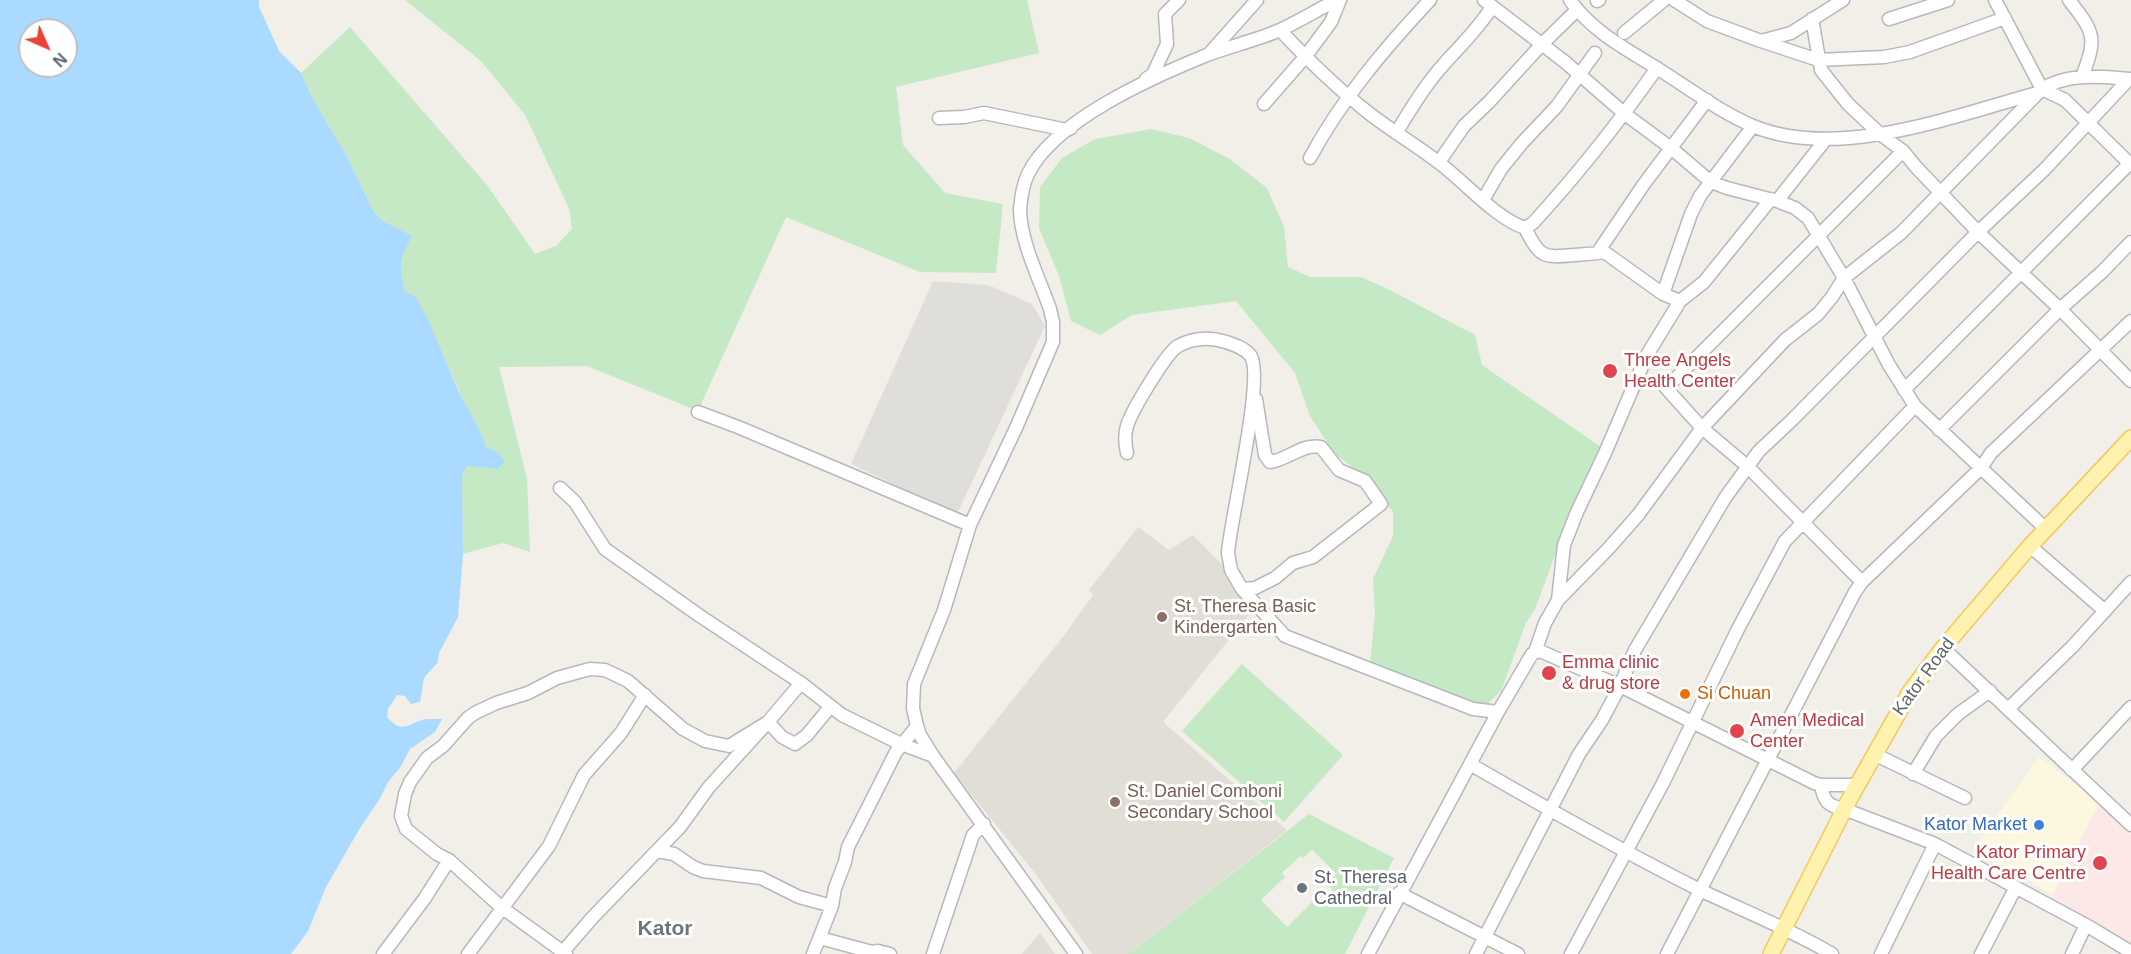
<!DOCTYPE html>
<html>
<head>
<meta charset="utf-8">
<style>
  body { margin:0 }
  #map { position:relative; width:2131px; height:954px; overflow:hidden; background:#f1efe8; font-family:Helvetica,sans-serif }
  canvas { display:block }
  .north { position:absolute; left:18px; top:18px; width:60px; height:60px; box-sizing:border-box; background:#fff; border:2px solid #bfc1c3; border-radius:50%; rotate:135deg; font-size:16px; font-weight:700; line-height:24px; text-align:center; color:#5f6368 }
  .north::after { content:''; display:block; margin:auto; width:21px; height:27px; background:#ea4335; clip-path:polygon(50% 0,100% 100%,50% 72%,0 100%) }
</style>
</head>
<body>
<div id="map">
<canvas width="2131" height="954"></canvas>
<div class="north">N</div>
</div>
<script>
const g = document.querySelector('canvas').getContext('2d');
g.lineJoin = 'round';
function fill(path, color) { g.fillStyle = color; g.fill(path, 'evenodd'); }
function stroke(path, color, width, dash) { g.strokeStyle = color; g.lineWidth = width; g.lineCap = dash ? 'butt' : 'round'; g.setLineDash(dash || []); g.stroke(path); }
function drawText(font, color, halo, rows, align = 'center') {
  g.font = font + ' Helvetica,sans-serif'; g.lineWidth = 6; g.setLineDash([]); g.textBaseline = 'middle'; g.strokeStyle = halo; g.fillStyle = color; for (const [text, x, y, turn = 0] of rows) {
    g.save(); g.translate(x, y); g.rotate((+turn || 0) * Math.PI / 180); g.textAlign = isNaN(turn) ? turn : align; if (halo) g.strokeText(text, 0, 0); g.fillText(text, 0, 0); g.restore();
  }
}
const commercial = new Path2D(`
  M2039,757L2100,802L2053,895L1974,848Z`);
const industrial = new Path2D(`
  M933,281L988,285L1032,304L1045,326L957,514L851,464Z`);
const education = new Path2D(`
  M1138,527L1169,550L1193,535L1259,602L1163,722L1287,830L1134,950L1126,954H1092L1034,872L954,773L1066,633L1093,595L1089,590Z
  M1040,933L1055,954H1022Z`);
const medical = new Path2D(`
  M2100,802L2131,832V948L2053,895Z`);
const green = new Path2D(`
  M405,0H1027L1039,53L896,87L903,145L945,193L1003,204L996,273L920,272L786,217L698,411L587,366L499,367L527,479L530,552L503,543L463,554L462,474L468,466L497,469L495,451L486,449L416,297L405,291C398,267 400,258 411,236L383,221L373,211L348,158L313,99L301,73L350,27L487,185L535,254L556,246L572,229L569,208L525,115L481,61Z
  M1151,129L1189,138L1230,159L1267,188L1284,227L1288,267L1310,277H1361L1390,290L1475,335L1482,365L1601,447L1571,512L1535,609L1526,623L1501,691L1487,704L1448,696L1370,664L1375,614L1373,579L1393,536V512L1368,479L1334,453L1310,416L1295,373L1236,301L1132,315L1100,335L1071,321L1059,276L1039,228L1040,187L1062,158L1095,139Z
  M1242,664L1343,755L1284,822L1182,731Z
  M1309,814L1394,858L1345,954H1126L1134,950ZM1312,850L1337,874L1327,884L1333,891L1317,907L1312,902L1287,927L1261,900L1285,877L1282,873L1300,856L1303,858Z`);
const water = new Path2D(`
  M0,0H259V7L279,51L301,73L313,99L348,158L373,211L383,221L412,236C400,258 398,266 405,291L416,297L426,315L458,390L482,435L486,448L495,451L504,459V463L497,469L468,466L462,474L463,554L458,617L439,653L438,662L424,678L420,702L411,704L405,696L397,695L388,709L387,717C403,736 409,722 427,719C432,719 438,719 442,719L435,732L410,749L400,768L388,782L379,800L360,828L326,887L308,931L291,954H0ZM30,30H66V66H30Z`);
const minor = new Path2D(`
  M1484,0L1565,62L1625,114L1671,148L1711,182L1727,188L1777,201L1795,208L1808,218L1844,278L1889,365L1915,406L2046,529
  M1570,0C1593,33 1630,51 1663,72C1691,90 1722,113 1753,126C1837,161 1954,116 2037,93
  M1674,0L1707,21L1761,41L1791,33L1843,0
  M1995,0L2042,89L2065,100L2131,165
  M2069,0C2095,33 2097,38 2082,77
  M1597,1L1599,0
  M1812,19L1821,70L1848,104L1880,134L1903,151L1916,167L1978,232L2060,309L2131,381
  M1889,19L1948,0
  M1280,30C1308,60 1338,89 1370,114C1392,131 1416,145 1438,162C1464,181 1495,218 1525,228L1533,223C1578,174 1619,122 1657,68
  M1624,33L1664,0
  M1761,41L1818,60L1884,57L1910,52L2005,18
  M1209,54L1257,0
  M1146,79L1153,74L1167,44L1165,14L1179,0
  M1264,104L1305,57L1331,22L1340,0
  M939,118L964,117L984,113L1067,130L1071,128
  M1396,133C1411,109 1425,85 1444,64C1462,44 1478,29 1492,7
  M1310,158C1341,100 1385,48 1430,0
  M1439,162L1464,126L1489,102L1542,44L1577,10
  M1483,200L1501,169L1522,143L1557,106L1595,53
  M1777,201L1826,139
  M1525,228C1540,257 1542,258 1574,255C1584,254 1594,254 1604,252
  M1663,294L1600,249L1644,184L1707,100
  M1680,301L1663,294L1691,214L1700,196L1753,126
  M1904,390L2131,162
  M698,412L738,427L970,525
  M1939,430L2060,309L2102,272L2131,242
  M1127,453C1125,444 1124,436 1127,426C1131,412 1166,353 1178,346C1193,338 1210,337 1226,342C1235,345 1244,348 1250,355C1266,374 1230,520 1228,553L1231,570L1242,589L1285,636L1473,709L1498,712
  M560,488L575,502L605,549L700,616L801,683L842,715L901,744L933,756
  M2030,546L2105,611
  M1862,582L1747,466L1702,428L1666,388L1903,151
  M1242,589L1255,588L1275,578L1293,563L1313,557L1381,504L1365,481L1339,470L1321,447C1303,443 1287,460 1270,462L1265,455L1256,399
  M1558,600L1564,545L1577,512L1605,453L1647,355L1680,301L1704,282L1771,199
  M1943,648L2131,825
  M1535,652L1545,623L1558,600L1608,549L1638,515L1702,428L1785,340L1818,314L1832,297L1844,278L1901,233L2042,89C2069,72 2101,77 2131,79
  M2009,708L2072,647L2131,582
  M1874,754L1965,798
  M1470,764C1546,808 1622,851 1700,890C1744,911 1790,929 1832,954
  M2072,770L2131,707
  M1913,774L1936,736L1958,714L1990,691
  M1821,785C1824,802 1828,806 1844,809L1935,844L2086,925L2131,952
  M657,851L674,854L693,867L703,871L761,878L799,897L832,906
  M1399,893L1518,954
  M820,938L872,952L878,951L890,954
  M383,954L425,898L449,860
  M468,954L549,846L584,775L621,733L645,695
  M561,954L592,918L680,827L709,787L768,722L801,683
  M566,954L501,907L449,860L437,854L406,829L401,816L405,794L410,782L427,758L443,746L468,718L475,713L496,703L528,693L557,678L590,669L605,670L628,681L683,729L705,741L729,746L768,722L782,737L795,744L807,735L830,707
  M813,954L832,906L835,888L845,862L848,847L896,752L917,726
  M933,954L973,835L984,824
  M1076,954L933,756L920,735L917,726L913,708L914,684L944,610L970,525L1016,428L1053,342V322L1050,309C1040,280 1020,241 1020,209C1021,198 1023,184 1028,174C1054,120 1153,77 1207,55C1231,46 1257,40 1280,30C1299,21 1318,10 1336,0
  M1368,954L1498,712L1532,654L1540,651L1620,686L1814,783L1821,785H1857
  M1476,954L1579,754L1602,720L1620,686L1635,650L1725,498L1759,451L1792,420L1978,232L2044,170L2129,79
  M1571,954L1663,783L1738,629L1785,541L1915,406
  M1667,954L1855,592L1862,582L1981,468L1991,453L2131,321
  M1881,954L1935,844
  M1981,954L2016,887
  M2072,954L2086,925`);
const major = new Path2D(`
  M1771,954L1850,798L1910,692L1943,648L2030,546L2131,438`);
const markers = [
  [1610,371,8,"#e0444e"],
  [1162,617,6,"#8d6e63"],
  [1549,673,8,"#e0444e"],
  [1685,694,6,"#e8710a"],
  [1737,731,8,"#e0444e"],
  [1115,802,6,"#8d6e63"],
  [2039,825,6,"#3f7fe0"],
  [2100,863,8,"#e0444e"],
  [1302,888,6,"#6b7280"]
];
const healthNames = [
  ["Three Angels",1624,361],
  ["Health Center",1624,382],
  ["Emma clinic",1562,663],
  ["& drug store",1562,684],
  ["Amen Medical",1750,721],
  ["Center",1750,742],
  ["Kator Primary",2086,853,"right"],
  ["Health Care Centre",2086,874,"right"]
];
const educationNames = [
  ["St. Theresa Basic",1174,607],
  ["Kindergarten",1174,628],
  ["St. Daniel Comboni",1127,792],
  ["Secondary School",1127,813]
];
const streetNames = [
  ["Kator Road",1924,677,-54]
];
const foodNames = [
  ["Si Chuan",1697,694]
];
const shopNames = [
  ["Kator Market",2027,825]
];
const worshipNames = [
  ["St. Theresa",1314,878],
  ["Cathedral",1314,899]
];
const quarterNames = [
  ["Kator",665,929]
];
fill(commercial, '#fef7e0');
fill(industrial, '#e0deda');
fill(education, '#e1ded6');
fill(medical, '#fce8e6');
fill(green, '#c5e8c5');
fill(water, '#aadaff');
stroke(minor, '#b5b8bc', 15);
stroke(major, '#f2c960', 18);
stroke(minor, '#fff', 12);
stroke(major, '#fff2af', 15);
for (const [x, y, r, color] of markers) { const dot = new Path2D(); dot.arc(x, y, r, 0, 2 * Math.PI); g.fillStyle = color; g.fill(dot); stroke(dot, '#fff', 2); }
drawText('18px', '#be3a42', '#fff', healthNames, 'left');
drawText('18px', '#785e54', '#fff', educationNames, 'left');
drawText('18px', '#5f6368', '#fff', streetNames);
drawText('18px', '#c56008', '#fff', foodNames, 'left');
drawText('18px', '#366cbe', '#fff', shopNames, 'right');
drawText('18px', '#5b616d', '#fff', worshipNames, 'left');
drawText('bold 21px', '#70757a', '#fff', quarterNames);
</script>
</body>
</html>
